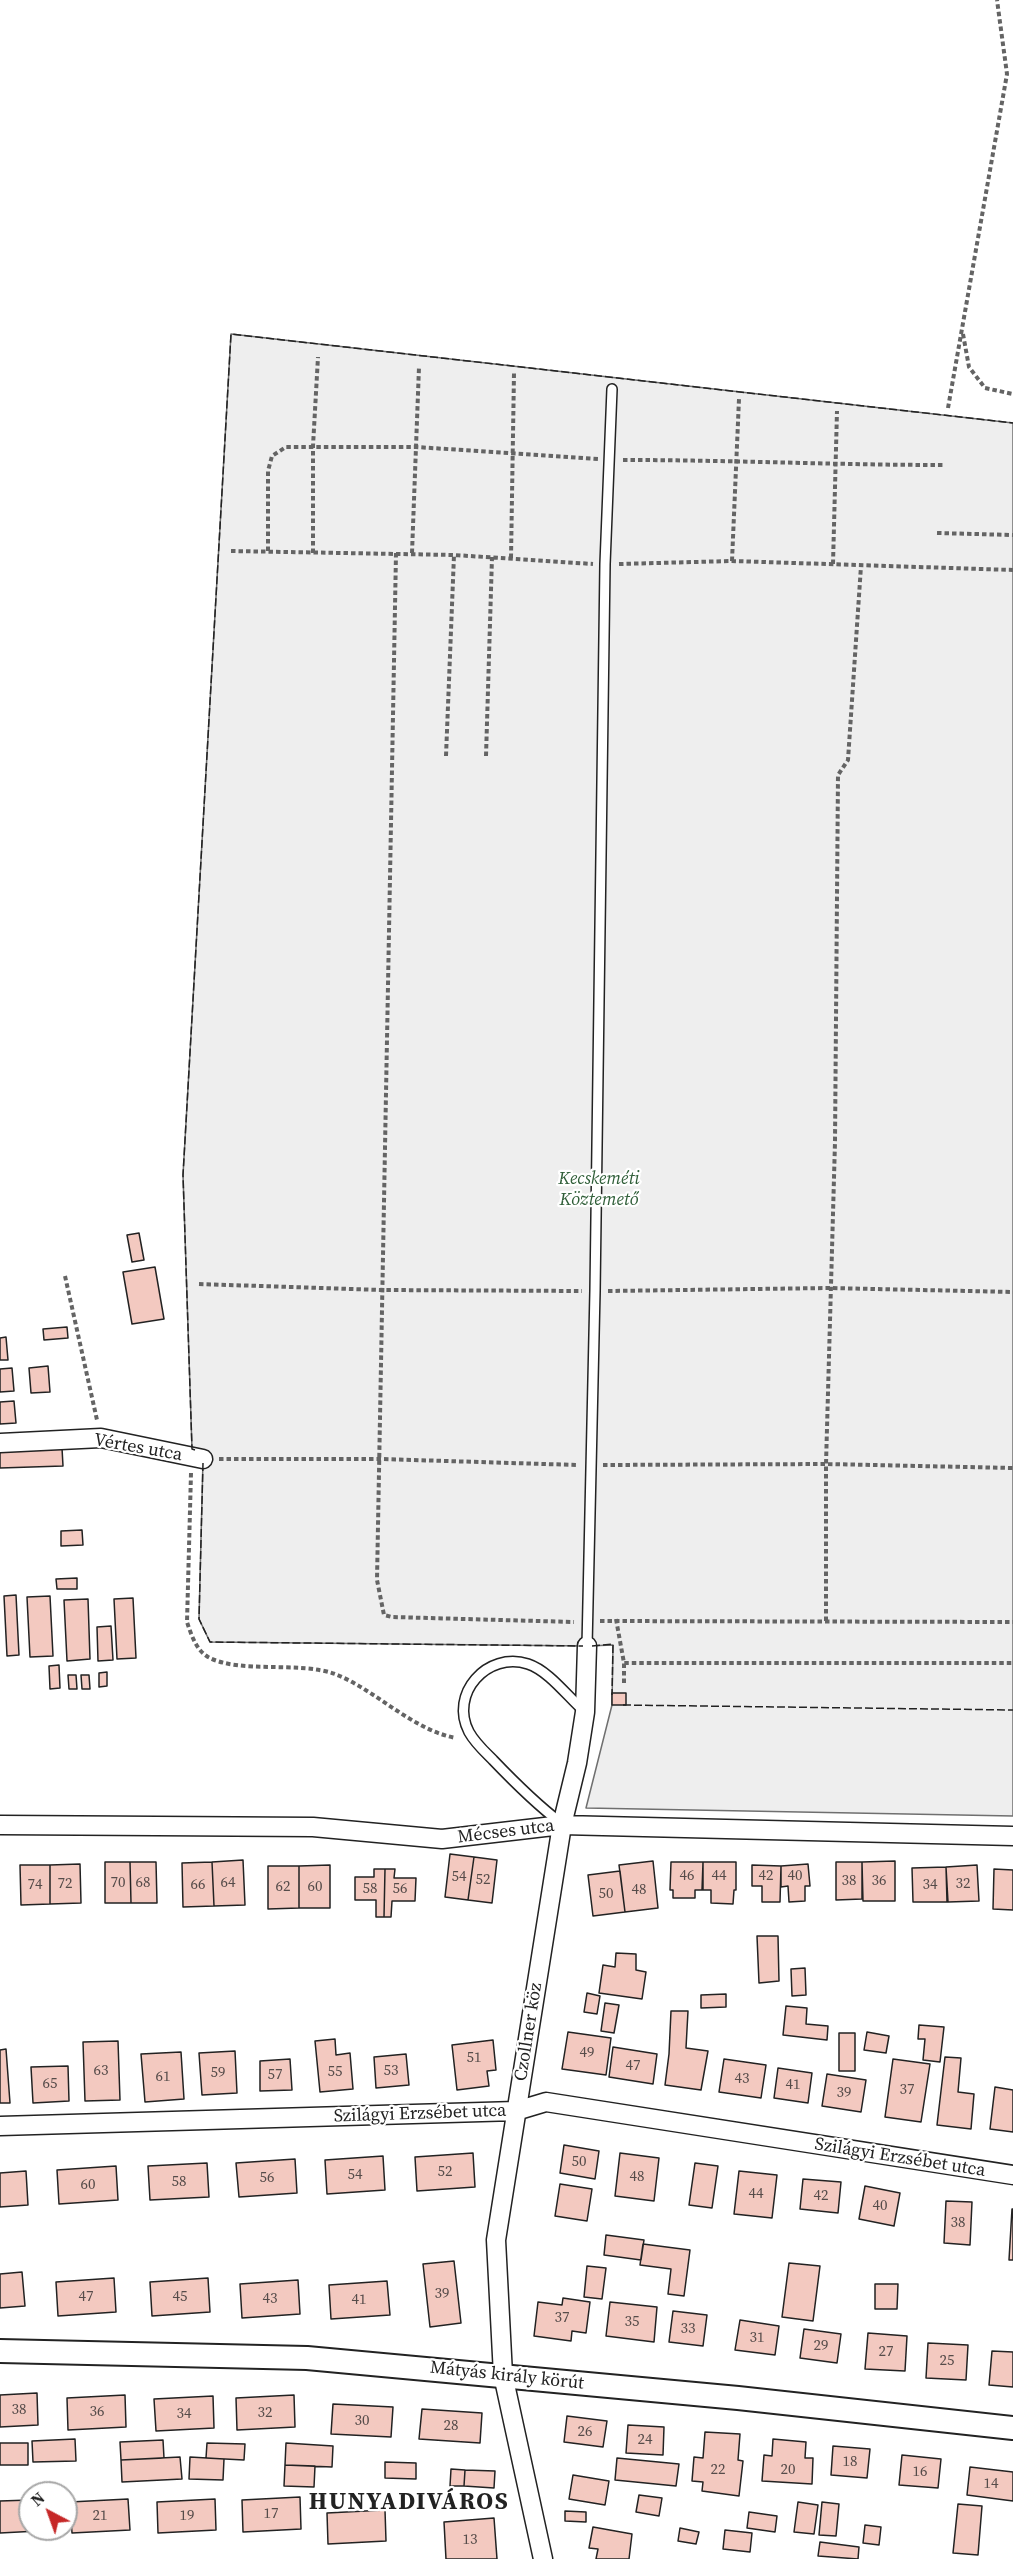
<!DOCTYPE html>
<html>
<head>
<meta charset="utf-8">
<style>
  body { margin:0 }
  #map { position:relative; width:1013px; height:2559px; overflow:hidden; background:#fff; font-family:"Source Serif 4",serif }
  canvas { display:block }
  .north { position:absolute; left:18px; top:2481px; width:60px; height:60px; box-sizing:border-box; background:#fff; border:2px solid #a7a7a7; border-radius:50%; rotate:319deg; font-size:16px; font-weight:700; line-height:24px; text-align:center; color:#222 }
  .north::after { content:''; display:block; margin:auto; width:21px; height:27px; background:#c62828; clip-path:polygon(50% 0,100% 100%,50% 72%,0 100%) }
</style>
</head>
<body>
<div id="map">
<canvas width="1013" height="2559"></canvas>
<div class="north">N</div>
</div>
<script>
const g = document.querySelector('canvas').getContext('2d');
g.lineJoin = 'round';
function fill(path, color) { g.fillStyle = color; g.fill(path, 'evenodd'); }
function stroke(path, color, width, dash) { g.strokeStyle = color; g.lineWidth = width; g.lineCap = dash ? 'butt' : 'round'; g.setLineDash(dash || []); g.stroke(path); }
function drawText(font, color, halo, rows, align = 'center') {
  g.font = font + ' "Source Serif 4",serif'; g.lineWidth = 4.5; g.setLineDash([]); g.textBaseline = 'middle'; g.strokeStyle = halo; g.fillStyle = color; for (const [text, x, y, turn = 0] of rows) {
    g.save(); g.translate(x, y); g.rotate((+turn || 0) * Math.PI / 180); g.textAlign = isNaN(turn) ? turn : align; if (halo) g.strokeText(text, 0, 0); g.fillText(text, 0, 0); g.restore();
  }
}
const green = new Path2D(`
  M231,334L1013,423V1816L586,1808L612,1705L613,1645L587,1646L210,1642L199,1619L203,1459L192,1449L183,1175Z`);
const building = new Path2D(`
  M139,1233L144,1260L132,1262L127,1235Z
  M155,1267L164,1319L132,1324L123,1272Z
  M67,1327L68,1338L44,1340L43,1329Z
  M6,1337L8,1360H0V1338Z
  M48,1366L50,1392L31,1393L29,1368Z
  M12,1368L14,1391L0,1392V1369Z
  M14,1401L16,1423L0,1424V1402Z
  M62,1448L63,1466L0,1468V1449Z
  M82,1530L83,1545L61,1546V1531Z
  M77,1578V1589H57L56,1579Z
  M16,1595L19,1655L7,1656L4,1596Z
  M50,1596L53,1656L30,1657L27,1597Z
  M133,1598L136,1658L117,1659L114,1599Z
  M88,1599L90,1659L67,1661L64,1600Z
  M111,1626L113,1660L98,1661L97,1627Z
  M59,1665L60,1688L50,1689L49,1666Z
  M107,1672V1686L99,1687V1673Z
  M68,1675H76L77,1689H69Z
  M81,1675H89L90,1689H82Z
  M612,1693H626V1705H612Z
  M450,1854L474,1857L468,1900L445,1897Z
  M474,1857L497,1860L492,1903L468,1900Z
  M243,1860L245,1905L214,1906L212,1862Z
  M653,1861L658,1908L625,1912L619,1865Z
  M895,1861V1901H863L862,1862Z
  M105,1862H130L131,1903H105Z
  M130,1862H156L157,1903H131Z
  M212,1862L214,1906L183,1907L182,1863Z
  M671,1862H703L702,1890H695V1898H673V1890H670Z
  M703,1862H736V1890H734L733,1904L711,1903V1890H703Z
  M836,1862H862V1899L836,1900Z
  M80,1864L81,1903L50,1904V1865Z
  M808,1864L810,1886H805V1901L789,1902L788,1886L781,1887V1866Z
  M20,1865H50V1904L21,1905Z
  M330,1865V1908H299V1866Z
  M752,1865L781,1866L780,1902H762V1886H752Z
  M977,1865L979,1901L948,1902L946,1867Z
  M268,1866H299V1908L268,1909Z
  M946,1867L947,1902H913L912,1868Z
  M374,1869H385L384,1917H376V1900H355V1877H374Z
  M385,1869H395L394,1878H416L415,1901H392L391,1917H384Z
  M994,1869L1013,1870V1910L993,1909Z
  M620,1871L625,1912L593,1916L588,1875Z
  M757,1936H778L779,1981L759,1983Z
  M616,1953L636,1954V1970L646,1972L642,1999L599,1993L603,1965L615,1967Z
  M805,1968L806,1995L792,1996L791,1969Z
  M587,1993L600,1996L597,2014L584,2012Z
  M726,1994V2007L701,2008V1995Z
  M605,2003L619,2005L614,2033L601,2031Z
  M786,2006L807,2008L806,2024L828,2026L827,2040L783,2035Z
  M671,2011H688L686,2048L708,2051L701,2090L665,2085L669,2054Z
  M919,2025L944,2027L940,2062L923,2060L925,2039H918Z
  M568,2032L611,2038L606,2075L562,2069Z
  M867,2032L889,2036L886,2053L864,2050Z
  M839,2033H855V2071H839Z
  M335,2039L336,2055L350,2053L353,2089L320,2092L315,2041Z
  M493,2040L496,2070L487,2071L489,2086L457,2090L452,2045Z
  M118,2041L120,2100L85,2101L83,2042Z
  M613,2047L657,2054L653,2084L609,2077Z
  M6,2049L10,2103H0V2050Z
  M235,2051L237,2093L202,2095L199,2053Z
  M181,2052L184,2099L145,2102L141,2054Z
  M406,2054L409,2085L376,2088L374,2057Z
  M945,2057L961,2058L958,2092L974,2094L971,2129L937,2125Z
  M290,2059L292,2090L260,2091V2061Z
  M724,2059L766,2065L761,2098L719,2092Z
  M893,2059L930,2064L921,2122L885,2117Z
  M68,2066L69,2101L33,2103L31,2067Z
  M778,2068L812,2073L808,2103L774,2098Z
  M827,2074L866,2080L861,2112L822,2106Z
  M995,2087L1013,2090V2132L990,2129Z
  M564,2145L599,2151L595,2179L560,2173Z
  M473,2153L475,2187L417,2191L415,2157Z
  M620,2153L659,2158L654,2201L615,2196Z
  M383,2156L385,2190L327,2194L325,2160Z
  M295,2159L297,2193L239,2197L236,2163Z
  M207,2163L209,2197L150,2200L148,2166Z
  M695,2163L718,2166L712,2208L689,2205Z
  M116,2166L118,2200L59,2204L57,2170Z
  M26,2171L28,2205L0,2207V2173Z
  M739,2171L777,2175L772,2218L734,2214Z
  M803,2179L841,2182L838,2213L800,2209Z
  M560,2184L592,2189L587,2221L555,2216Z
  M865,2186L900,2193L894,2226L859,2219Z
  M946,2201L972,2202L970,2245L944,2243Z
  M1012,2209H1013V2260H1009Z
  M606,2235L644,2240L641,2260L604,2255Z
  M643,2244L690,2250L684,2296L668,2294L671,2269L640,2265Z
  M454,2261L461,2323L430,2327L423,2264Z
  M789,2263L820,2266L813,2321L782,2317Z
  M587,2266L606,2268L602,2299L584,2297Z
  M22,2272L25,2306L0,2308V2274Z
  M114,2278L116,2312L58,2316L56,2282Z
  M208,2278L210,2312L152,2316L150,2282Z
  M298,2280L300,2314L242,2318L240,2284Z
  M387,2281L390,2315L331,2319L329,2285Z
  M875,2284H898L897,2309H875Z
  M563,2298L590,2302L586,2333L572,2331L571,2341L534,2336L538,2302L562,2305Z
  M610,2302L657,2307L654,2342L606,2336Z
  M673,2311L707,2315L703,2346L669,2342Z
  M740,2320L779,2326L775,2355L735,2350Z
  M804,2329L841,2334L837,2363L800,2358Z
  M868,2333L907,2336L905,2371L865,2369Z
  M928,2343L968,2345L966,2380L926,2378Z
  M992,2351L1013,2352V2387L989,2385Z
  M37,2393L38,2425L0,2427V2395Z
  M125,2395L126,2427L68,2430L67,2398Z
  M294,2395L295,2427L237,2430L236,2398Z
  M213,2396L214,2428L156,2431L154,2399Z
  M333,2404L393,2407L391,2437L331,2434Z
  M422,2409L482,2413L480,2443L419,2439Z
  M567,2416L607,2421L603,2447L564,2442Z
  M628,2425L664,2427L663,2455L626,2453Z
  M705,2432L740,2434L738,2460L743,2461L739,2496L702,2491L703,2482L692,2481L694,2457L703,2458Z
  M75,2439L76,2461L33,2462L32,2441Z
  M773,2439L806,2442L805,2458H813L812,2484L762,2481L764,2455L772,2456Z
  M163,2440L164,2458L121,2460L120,2442Z
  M0,2443H28V2465H0Z
  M207,2443L245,2444L244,2460L206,2458Z
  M286,2443L333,2446L332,2467L285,2465Z
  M833,2446L870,2449L867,2478L831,2475Z
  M902,2455L941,2459L938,2488L899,2485Z
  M180,2457L182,2479L122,2482L121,2460Z
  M190,2457L224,2459L223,2480L189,2479Z
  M617,2458L679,2464L676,2486L615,2480Z
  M385,2462L416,2463V2479L385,2478Z
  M285,2465L315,2466L314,2487L284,2486Z
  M970,2467L1013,2472V2501L967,2495Z
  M451,2469L465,2470L464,2486H450Z
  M465,2470L495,2471L494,2488L464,2486Z
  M573,2475L609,2481L605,2505L569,2499Z
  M639,2495L662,2498L659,2516L636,2512Z
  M300,2497L301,2529L243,2532L242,2500Z
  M128,2499L130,2530L72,2533L70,2502Z
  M215,2499L216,2530L158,2533L157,2502Z
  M30,2500V2529H38V2531L0,2533V2501Z
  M798,2502L818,2505L814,2534L794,2532Z
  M822,2502L839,2504L836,2536L819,2535Z
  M958,2504L982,2506L978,2555L953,2553Z
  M385,2510L386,2541L328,2544L327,2513Z
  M565,2511L586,2512V2522L565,2521Z
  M749,2512L777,2516L775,2532L747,2528Z
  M494,2518L497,2559H446L444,2522Z
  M865,2525L881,2527L879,2545L863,2543Z
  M593,2527L632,2534L629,2559H596L598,2549L589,2548Z
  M680,2528L699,2532L696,2544L678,2541Z
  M725,2530L752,2533L750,2552L723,2549Z
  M820,2542L859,2547L858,2559L818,2556Z`);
const path = new Path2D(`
  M963,334L969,367L985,388L1013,394
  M948,408L1007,74L997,0
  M623,460C730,460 837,465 943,465
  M937,533L1013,535
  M231,551L454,555L593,564
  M268,551V471L272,456L286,447H416L598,459
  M313,553V446L318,357
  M396,553L377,1580L384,1615L392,1617L574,1622
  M412,553L419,367
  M511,558L514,373
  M732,561L739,399
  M619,564L732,561L1013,570
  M833,564L837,411
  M446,756L454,555
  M486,756L492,557
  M65,1276L97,1420
  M199,1284L382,1290L582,1291
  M608,1291L830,1288L1013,1292
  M219,1459H381L577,1465
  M603,1465L826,1464L1013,1468
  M191,1473L187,1622C191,1634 196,1650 208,1657C239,1674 300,1661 335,1674C376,1690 412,1730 456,1738
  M616,1619L624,1663H1013
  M600,1621L1013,1622
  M826,1621V1464L835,1142L838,775L848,760L861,566
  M624,1683V1663`);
const service = new Path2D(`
  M587,1646L595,1291L605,564L612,389
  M561,1823C536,1804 515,1783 493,1760C485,1752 475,1743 469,1732C449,1694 487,1651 528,1664C549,1671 567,1696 584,1711`);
const minor = new Path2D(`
  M0,1443L101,1438L203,1459
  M0,1825L313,1827L442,1839L562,1825L1013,1836
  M0,2126L516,2111L546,2102L1013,2175
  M543,2559L503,2375L496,2240L562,1825L577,1763L585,1712L587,1646`);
const tertiary = new Path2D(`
  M0,2351L307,2358L738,2398L1013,2428`);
const fence = new Path2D(`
  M195,1450L192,1449L183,1175L231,334L1013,423
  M203,1463L199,1619L210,1642L583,1646
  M592,1646L613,1644L612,1695
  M623,1705L1013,1710`);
const numberNames = [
  ["46",687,1876],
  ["44",719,1876],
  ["42",766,1876],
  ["40",795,1876],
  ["54",459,1877],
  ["52",483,1880],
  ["38",849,1881],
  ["36",879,1881],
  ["70",118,1883],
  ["68",143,1883],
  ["64",228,1883],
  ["72",65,1884],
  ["32",963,1884],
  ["74",35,1885],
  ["66",198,1885],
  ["34",930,1885],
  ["62",283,1887],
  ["60",315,1887],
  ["58",370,1889],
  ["56",400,1889],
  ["48",639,1890],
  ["50",606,1894],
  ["49",587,2053],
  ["51",474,2058],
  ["47",633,2066],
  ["63",101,2071],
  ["53",391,2071],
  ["55",335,2072],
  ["59",218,2073],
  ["57",275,2075],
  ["61",163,2077],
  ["43",742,2079],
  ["65",50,2084],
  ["41",793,2085],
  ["37",907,2090],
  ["39",844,2093],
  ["50",579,2162],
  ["52",445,2172],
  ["54",355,2175],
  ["48",637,2177],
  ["56",267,2178],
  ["58",179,2182],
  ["60",88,2185],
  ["44",756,2194],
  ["42",821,2196],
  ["40",880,2206],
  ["38",958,2223],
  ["39",442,2294],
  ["47",86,2297],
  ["45",180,2297],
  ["43",270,2299],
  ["41",359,2300],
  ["37",562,2318],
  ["35",632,2322],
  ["33",688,2329],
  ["31",757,2338],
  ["29",821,2346],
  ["27",886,2352],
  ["25",947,2361],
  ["38",19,2410],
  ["36",97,2412],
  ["32",265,2413],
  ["34",184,2414],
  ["30",362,2421],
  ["28",451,2426],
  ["26",585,2432],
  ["24",645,2440],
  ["18",850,2462],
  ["22",718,2470],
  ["20",788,2470],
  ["16",920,2472],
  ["14",991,2484],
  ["17",271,2514],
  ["21",100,2516],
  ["19",187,2516],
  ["13",470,2540]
];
const parkNames = [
  ["Kecskeméti",599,1179],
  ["Köztemető",599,1200]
];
const streetNames = [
  ["Vértes utca",138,1448,10],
  ["Mécses utca",506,1832,-7],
  ["Czollner köz",529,2032,-81],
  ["Szilágyi Erzsébet utca",420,2114,-2],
  ["Szilágyi Erzsébet utca",900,2158,9],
  ["Mátyás király körút",507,2376,6]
];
const districtNames = [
  ["HUNYADIVÁROS",409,2503]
];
fill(green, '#eee');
stroke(green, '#6f6f6f', 1.5);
fill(building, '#f3c9c0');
stroke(building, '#222', 1.5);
stroke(service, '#222', 12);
stroke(minor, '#222', 21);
stroke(tertiary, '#222', 26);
stroke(path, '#646464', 4, [4.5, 3]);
stroke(service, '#fff', 9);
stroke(minor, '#fff', 18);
stroke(tertiary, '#fff', 22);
stroke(fence, '#222', 1.5, [8, 3]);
drawText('15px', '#564c4a', null, numberNames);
drawText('italic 18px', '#2f5e38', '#fff', parkNames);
drawText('18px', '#222', '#fff', streetNames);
g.letterSpacing = '1.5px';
drawText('bold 24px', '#222', '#fff', districtNames);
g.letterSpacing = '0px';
</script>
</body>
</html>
